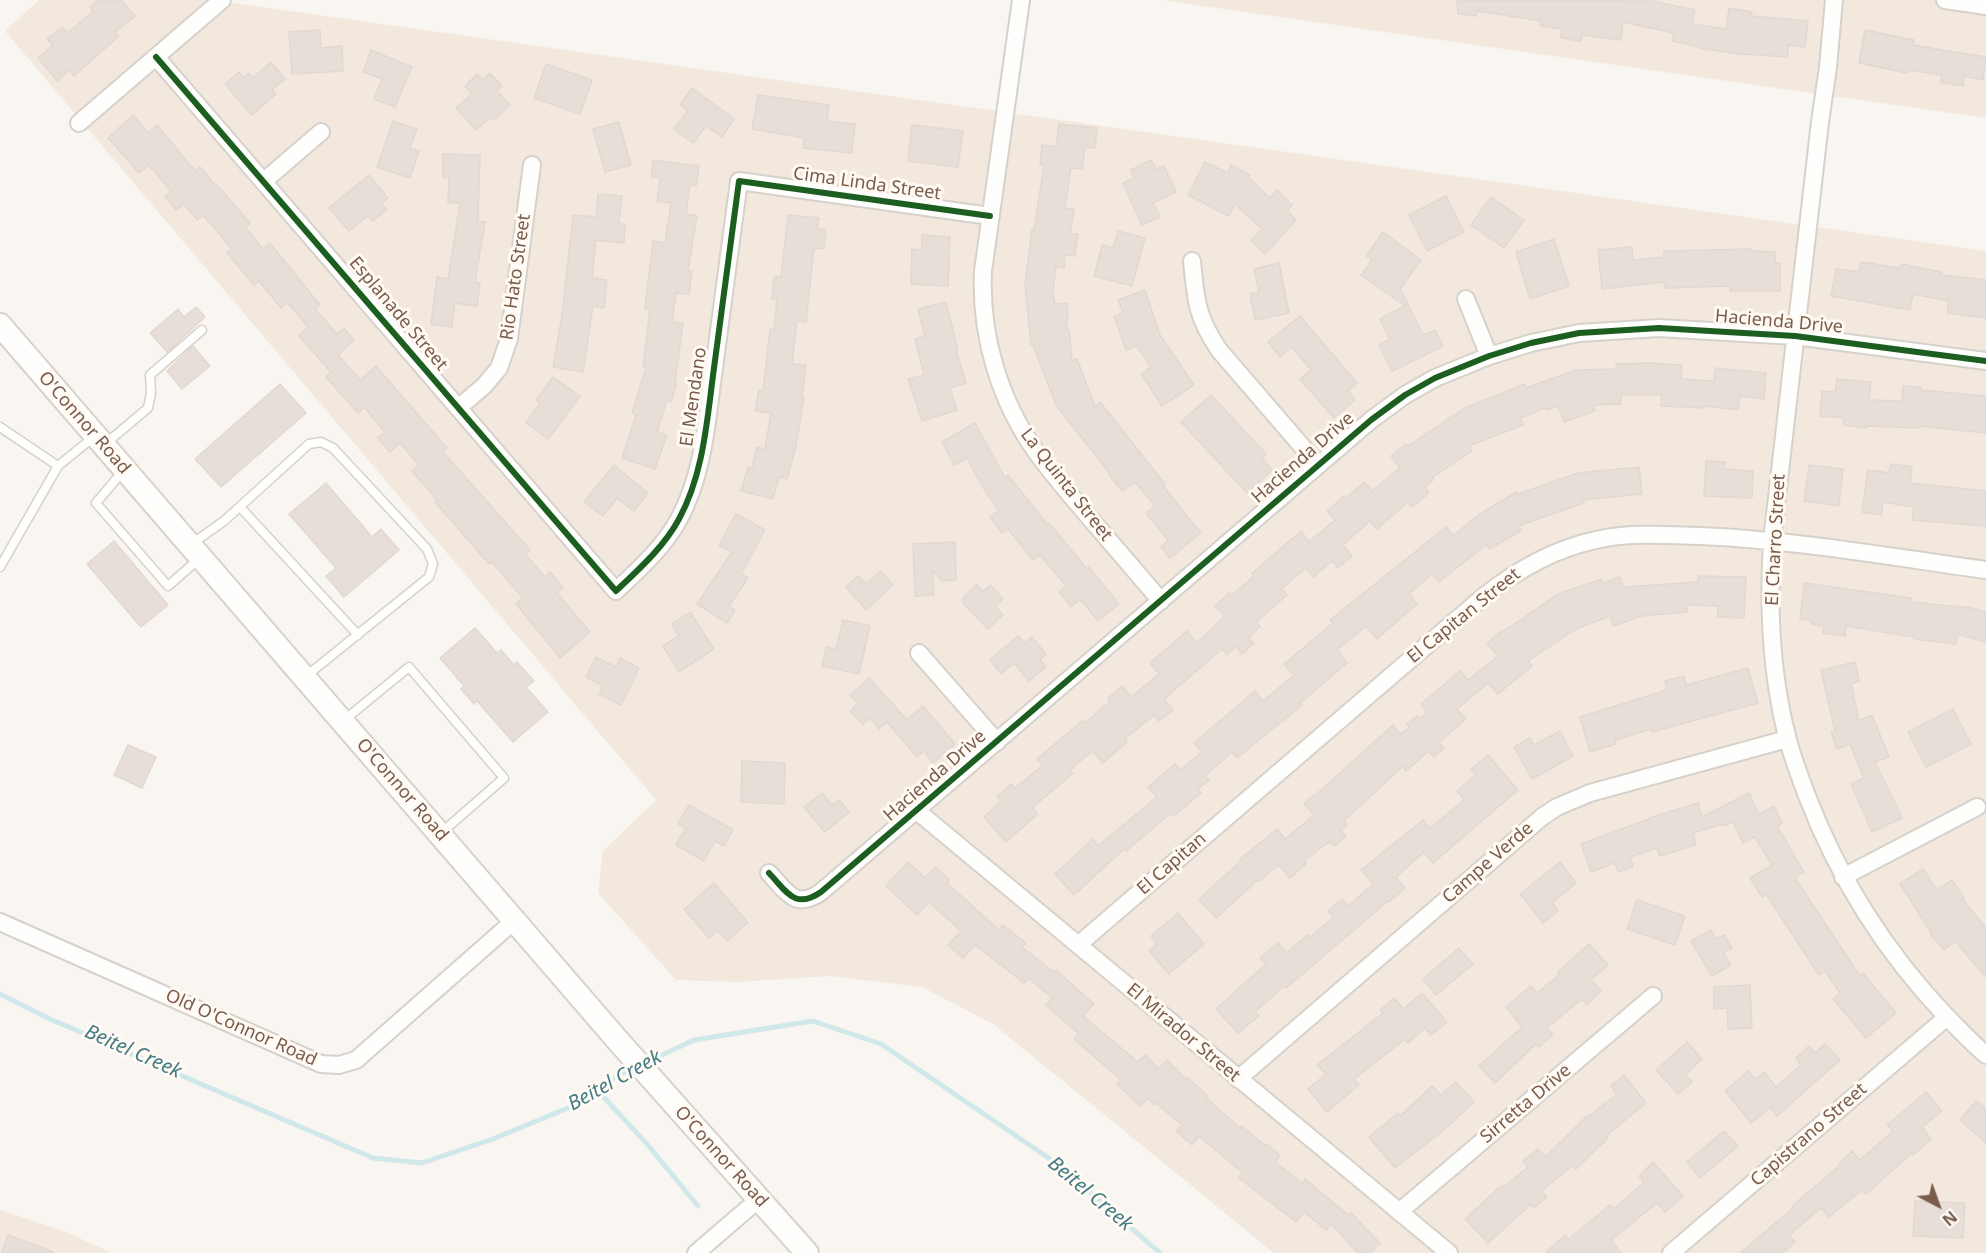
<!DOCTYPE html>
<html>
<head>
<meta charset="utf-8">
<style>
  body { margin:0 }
  #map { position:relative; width:1986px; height:1253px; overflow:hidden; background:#f9f5f0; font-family:"Noto Sans",sans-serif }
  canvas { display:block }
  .north { position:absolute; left:1908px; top:1175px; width:60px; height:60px; -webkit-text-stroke:4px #fffaf3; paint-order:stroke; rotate:139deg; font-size:16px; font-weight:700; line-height:24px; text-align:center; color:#7a5c4d }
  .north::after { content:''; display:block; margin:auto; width:21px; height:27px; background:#7a5c4d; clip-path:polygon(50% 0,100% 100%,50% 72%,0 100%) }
</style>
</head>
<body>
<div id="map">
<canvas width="1986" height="1253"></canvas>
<div class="north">N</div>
</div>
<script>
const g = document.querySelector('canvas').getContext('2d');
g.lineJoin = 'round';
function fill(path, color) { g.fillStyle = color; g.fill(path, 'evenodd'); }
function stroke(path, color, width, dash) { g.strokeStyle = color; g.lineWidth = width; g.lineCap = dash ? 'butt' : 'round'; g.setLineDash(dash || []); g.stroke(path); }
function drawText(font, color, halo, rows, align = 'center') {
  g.font = font + ' "Noto Sans",sans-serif'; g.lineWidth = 6; g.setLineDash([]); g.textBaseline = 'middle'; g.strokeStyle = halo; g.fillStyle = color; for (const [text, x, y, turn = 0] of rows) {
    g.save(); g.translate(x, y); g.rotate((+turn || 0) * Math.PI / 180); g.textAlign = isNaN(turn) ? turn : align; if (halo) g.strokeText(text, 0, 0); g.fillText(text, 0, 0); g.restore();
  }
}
const residential = new Path2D(`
  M39,0H212L1986,251V1253H1274L993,1024L922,987L830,976L737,982L676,980L598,893L603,851L656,800L5,31Z
  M1162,0H1986V118Z
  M0,1210L66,1232L112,1253H0Z`);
const stream = new Path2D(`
  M0,994L50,1019L373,1158L422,1163L493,1139L585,1101L618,1075L634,1068
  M645,1063L694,1040L813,1021L881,1044L1056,1163L1160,1253
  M598,1091L647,1144L698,1206`);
const building = new Path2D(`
  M99,0H121L135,16L115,32L119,36L74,76L69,70L57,81L38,58L53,45L47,39L62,27L68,33L93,11L90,7Z
  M1457,0L1652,1L1695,10L1692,24L1726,29L1729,8L1752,12L1751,16L1808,21L1805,47L1789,45L1787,57L1745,54V55L1699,48V47L1672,41L1674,33L1623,22L1621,40L1582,35L1581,41L1561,38L1562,29L1540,26L1541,21L1477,11L1476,16L1458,14Z
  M320,30L321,48L342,46L343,71L292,74L289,32Z
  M1865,30L1914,40L1913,45L1986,57L1983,80L1964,76L1963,86L1940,82L1942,75L1908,70L1907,73L1859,63Z
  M371,50L412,67L395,107L374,99L382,79L363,72Z
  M271,62L285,79L272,90L276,94L252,115L225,84L239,72L243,77L249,73L253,78Z
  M546,64L592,80L580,114L534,98Z
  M490,73L502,86L497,91L510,105L494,120L491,117L476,130L456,108L472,94L465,86L477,74L483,80Z
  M692,88L734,119L722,137L706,126L693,143L674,129L688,111L680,105Z
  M758,95L829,105L827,121L855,124L852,153L803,148L804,138L752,129Z
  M133,115L148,133L157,125L195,171L200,167L215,185L216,184L250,223L245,227L263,249L270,243L320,305L315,309L337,334L344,328L354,340L338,355L360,380L376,366L447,448L443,452L530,550L525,554L545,577L550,572L563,588L557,593L590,632L560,658L516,604L523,598L492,562L489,564L435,502L437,500L412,471L419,465L400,443L390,452L378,438L385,432L364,407L358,413L326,377L331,372L299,336L308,327L287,302L281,308L259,281L254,285L227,253L232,249L203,215L197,220L184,204L176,210L165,196L171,191L149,165L139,173L108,138Z
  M393,121L417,129L410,148L419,151L410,178L377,167Z
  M619,122L631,165L605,172L593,129Z
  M1059,124L1097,128L1095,148L1085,147L1082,169L1071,168L1065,208L1074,209L1070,234H1078L1075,256L1065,255L1064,268L1056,267L1053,290L1055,304L1067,303L1068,314L1066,330H1069L1072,361L1077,359L1095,406L1100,402L1165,484L1163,486L1201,533L1170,558L1161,547L1168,540L1146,513L1155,506L1135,482L1122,491L1109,475L1110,474L1056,405L1033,345H1031L1025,285L1032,229L1034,230L1044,165H1040L1042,145L1056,147Z
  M912,125L963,131L958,167L908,161Z
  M443,154L480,155L478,221L485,222L475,282L480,283L477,306L455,303L452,327L431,324L437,277L448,279L460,203H448L449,178L443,177Z
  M653,160L699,166L696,186L690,185L686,214L697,216L688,271H692L689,294L676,293L672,322L683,323L675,383H677L671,402L667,400L657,432L667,435L655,469L622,458L636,415L632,413L646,367H643L650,309L645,308L653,241L665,243L671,203L657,201L660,178L651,177Z
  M1151,160L1156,169L1164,166L1176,192L1153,203L1160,217L1142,225L1123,183L1134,178L1131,170Z
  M1205,162L1228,173L1231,165L1250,175L1248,177L1270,198L1277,190L1292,205L1287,211L1296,220L1265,254L1251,241L1262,229L1235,204L1229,216L1188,195Z
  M369,175L388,198L381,203L387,210L373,221L368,216L349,231L329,208Z
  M598,194L622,196L619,224H625L624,243L596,240L592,278L607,280L604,308L593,306L583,372L553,367L562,315L573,215L596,217Z
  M1446,196L1464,232L1427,251L1409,215Z
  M1491,197L1524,220L1504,248L1471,225Z
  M788,215L819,218L817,229L826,230L824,249L814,248L806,322L797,321L792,364L806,365L802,397H804L796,446L787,479L779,477L773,499L741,491L748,467L752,468L757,447L765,449L771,413L755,411L759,390L763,391L770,329L774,330L777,300L772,299L774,276L781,277Z
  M1118,231L1145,238L1132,286L1094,276L1102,245L1113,248Z
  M1383,232L1421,260L1400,289L1423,335L1435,330L1443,346L1392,371L1379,345L1390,339L1380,319L1405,306L1361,275L1372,260L1366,256Z
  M922,235L950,237L948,286L911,284L912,249L922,250Z
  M1554,239L1569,286L1530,299L1516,252Z
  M1632,247L1633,260L1664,257V251L1751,249V251L1775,252V263H1780V291H1730V286L1665,288V282L1602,289L1598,250Z
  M1861,262L1900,268L1901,264L1942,272L1941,275L1986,280V318L1947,313L1949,301L1913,294L1910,310L1831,296L1836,269L1859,272Z
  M1279,263L1289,313L1255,320L1250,294L1259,292L1254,269Z
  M1145,290L1160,335L1194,385L1162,406L1141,374L1151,367L1137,346L1126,350L1114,316L1123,313L1118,300Z
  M946,302L958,350H956L966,383L950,388L957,410L922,421L908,379L924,375L915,339L925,336L918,309Z
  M196,307L205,317L167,352L150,333L178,309L184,317Z
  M1300,316L1357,383L1348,391L1355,400L1334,418L1300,379L1311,370L1292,347L1280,357L1268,342Z
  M193,346L210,366L182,389L167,371Z
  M1649,363L1682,365L1681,379L1714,381L1715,368L1766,373L1764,399L1740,396L1738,410L1704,406V408L1661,406L1662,395H1621V404L1593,405L1595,411L1564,422L1558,406L1546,410L1545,408L1521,418L1523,425L1469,446L1472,451L1433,477L1434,479L1425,487L1429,493L1412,507L1408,502L1377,529L1370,521L1343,545L1352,556L1338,568L1332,561L1313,577L1306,568L1281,589L1287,595L1256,622L1260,627L1248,638L1254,643L1242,654L1236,646L1227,655L1222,649L1164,699L1173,710L1159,721L1154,715L1125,739L1127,742L1103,763L1092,751L1070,770L1073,773L1032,808L1038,814L1006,842L984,817L1001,801L997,796L1011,784L1015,788L1043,765L1037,759L1083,720L1085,723L1110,701L1108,698L1122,686L1131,697L1159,674L1150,663L1187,631L1197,643L1225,616L1215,606L1229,593L1231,596L1254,576L1252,573L1301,531L1309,542L1335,520L1327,511L1344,496L1346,498L1364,482L1372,491L1400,468L1391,456L1406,444L1408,446L1463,409L1525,384L1526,388L1576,370L1617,369L1616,364Z
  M553,377L580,396L548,439L526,423L540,403L536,400Z
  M1837,379L1871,382L1869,400L1902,401L1903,386L1921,387V390L1986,396V433L1919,426V428L1866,426V428L1843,425L1844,418L1820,416L1822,391L1835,392Z
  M280,384L306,413L221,487L195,459Z
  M1211,395L1266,454L1262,458L1272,470L1247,493L1181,422Z
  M975,423L1005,478L1008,475L1047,524L1049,523L1087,569L1089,567L1119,604L1098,621L1080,599L1071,607L1059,592L1066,586L1040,555L1033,560L1008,529L1002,533L990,517L999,510L985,491L967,458L954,465L942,442Z
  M1706,461L1725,462L1724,469L1753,471L1752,498L1704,496Z
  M1891,464L1912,467L1910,483L1986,491V526L1912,520L1914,507L1883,502L1881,515L1862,512L1868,470L1889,473Z
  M614,465L648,493L634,511L617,498L603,516L584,502Z
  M1809,465L1843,469L1839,506L1804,501Z
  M1639,467L1642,494L1583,500L1584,503L1518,526L1521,531L1489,549L1487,544L1439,582L1432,574L1409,594L1417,604L1377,639L1366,626L1337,650L1347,663L1300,703L1302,705L1237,758L1232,752L1205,776L1209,780L1198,789L1201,793L1174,816L1171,813L1126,851L1124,849L1074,895L1055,874L1093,839L1098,846L1157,797L1148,787L1175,764L1180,770L1202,752L1194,743L1255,691L1263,701L1294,675L1284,664L1333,623L1330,620L1446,527L1453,536L1477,516L1516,492L1518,494L1578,473Z
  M326,483L372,537L381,529L399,550L344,597L326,576L336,568L289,514Z
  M736,514L765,530L741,574L748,578L729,606L735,610L727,623L697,604L732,552L719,545Z
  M114,541L168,605L141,627L87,564Z
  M955,542L956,580L942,581L933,571L934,595L915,596L913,544Z
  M881,571L893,585L866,610L846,587L858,576L866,584Z
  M1698,576L1746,577L1744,618L1718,617V606L1687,605V612L1642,616L1613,626L1610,616L1576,629L1528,661L1532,666L1498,694L1488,683L1457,709L1466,719L1439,742L1444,748L1434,757L1429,751L1406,771L1403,766L1344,821L1347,825L1341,830L1346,837L1334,846L1330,841L1304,861L1306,864L1290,878L1279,865L1259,881L1258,880L1216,918L1199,899L1242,860L1240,859L1277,829L1285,839L1314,815L1304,803L1320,791L1393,725L1400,734L1410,727L1407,724L1417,716L1419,719L1427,712L1421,704L1460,671L1468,680L1498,656L1487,643L1503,630L1504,631L1558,594L1602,579L1603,583L1620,577L1624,587L1698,582Z
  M1804,583L1911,598V602L1971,608L1986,612V642L1957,634L1956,644L1914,639V637L1846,626L1845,636L1823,633L1824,626L1811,624V620L1800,619Z
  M977,584L983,592L990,585L1003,599L995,606L1003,615L988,629L963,603V598Z
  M690,612L714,649L679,672L663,646L679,636L672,624Z
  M843,620L870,626L859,674L822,666L826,647L836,649Z
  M475,628L497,653L501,650L514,665L517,662L534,681L526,687L548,712L513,742L477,701L474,704L461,689L464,686L440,658Z
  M1018,636L1025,643L1032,637L1046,654L1040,660L1046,667L1029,681L1014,663L1001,674L990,660Z
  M596,657L616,667L620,658L639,668L621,705L599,694L603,686L586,677Z
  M1855,662L1859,681L1851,684L1859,721L1872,715L1889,757L1875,762L1902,818L1872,832L1851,784L1864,778L1850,744L1837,749L1831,732L1835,731L1821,670Z
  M1748,668L1758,703L1652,732L1651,729L1615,740L1616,744L1590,752L1580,717L1667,690L1665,681L1684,676L1686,685Z
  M869,678L907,720L923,706L955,744L933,763L924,751L917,757L887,722L879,729L870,718L863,724L850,711L858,703L850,695Z
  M1953,709L1971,744L1926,767L1908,732Z
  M1560,731L1573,756L1532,779L1514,747L1530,738L1534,745Z
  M128,745L156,757L142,788L114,775Z
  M1488,755L1518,790L1433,863L1424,852L1396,877L1405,888L1389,902L1388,901L1286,988L1284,986L1255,1012L1259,1016L1238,1033L1216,1009L1266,964L1260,958L1278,943L1286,953L1308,935L1310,937L1334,917L1328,911L1342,899L1348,906L1373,884L1361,870L1423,820L1430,828L1464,800L1457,791L1476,775L1471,769Z
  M742,761L785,763L784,804L741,802Z
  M822,793L832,805L839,800L849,812L825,832L804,807Z
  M1749,793L1759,814L1774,806L1782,823L1777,826L1804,872L1795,878L1860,976L1863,973L1896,1013L1866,1038L1833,999L1840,993L1825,971L1819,975L1766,894L1762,897L1750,878L1772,865L1755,837L1743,843L1733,822L1724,826L1723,824L1693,833L1696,845L1660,856L1657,848L1630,857L1633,867L1618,872L1615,863L1591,872L1581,844L1649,819V818L1698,803L1702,817Z
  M689,805L733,830L724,846L715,841L704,861L676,845L686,828L678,824Z
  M908,862L925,878L935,867L949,880L947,883L999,930L1003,925L1026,943L1022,947L1054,972L1056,970L1094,1004L1083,1016L1138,1062L1145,1055L1159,1069L1167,1060L1186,1079L1188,1078L1208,1096L1206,1098L1240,1128L1241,1126L1265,1145L1266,1144L1280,1155L1275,1162L1302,1183L1305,1179L1348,1215L1351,1213L1380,1243L1370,1253H1358L1331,1224L1326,1230L1304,1212L1296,1222L1239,1178L1243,1173L1199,1136L1192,1145L1176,1131L1182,1125L1156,1103L1154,1105L1148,1099L1140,1106L1117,1084L1121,1080L1074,1039L1079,1034L1046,1005L1052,998L1029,978L1024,983L975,945L963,958L948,945L961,931L929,902L917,915L886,886Z
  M1560,862L1576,883L1552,903L1558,911L1543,923L1520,894Z
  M1923,869L1937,890L1952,880L1964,898L1962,899L1986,928V977L1955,941L1944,950L1931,935L1932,934L1900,884Z
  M714,883L748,923L727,941L718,931L709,938L684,909Z
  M1637,900L1685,916L1675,945L1627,929Z
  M1178,913L1204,944L1169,974L1149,951L1157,944L1151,936Z
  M1711,930L1716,939L1724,935L1732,948L1723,953L1731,965L1712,976L1691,941Z
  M1589,944L1608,965L1591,980L1601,991L1587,1004L1582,999L1547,1028L1553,1035L1539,1047L1536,1044L1495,1083L1479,1066L1522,1027L1506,1007L1531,986L1537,993L1560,974L1558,972Z
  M1459,948L1473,964L1436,995L1423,979Z
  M1750,985L1752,1028L1728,1029L1727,1008L1714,1009V987Z
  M1422,993L1447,1022L1431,1035L1425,1028L1408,1043L1405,1039L1354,1079L1359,1085L1327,1112L1308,1089L1326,1074L1317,1065L1383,1013L1380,1010L1394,998L1404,1009Z
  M1687,1042L1702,1059L1685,1075L1692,1082L1678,1094L1656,1070Z
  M1825,1044L1840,1060L1777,1116L1770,1108L1751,1123L1725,1091L1748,1071L1755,1079L1764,1072L1776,1087L1801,1065L1796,1058L1809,1046L1815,1053Z
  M1624,1075L1646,1103L1606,1136L1608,1138L1576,1169L1573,1165L1542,1191L1547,1197L1534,1208L1531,1204L1488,1243L1465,1219L1502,1185L1504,1187L1528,1167L1523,1161L1538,1149L1545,1157L1587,1116L1588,1117L1617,1094L1611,1086Z
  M1456,1082L1474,1102L1444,1130L1395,1168L1369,1137L1398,1113L1400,1116L1432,1086L1441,1095Z
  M1926,1092L1942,1111L1922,1127L1931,1139L1913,1155L1911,1154L1866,1194L1862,1190L1829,1217L1821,1208L1789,1235L1795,1242L1782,1253H1740L1793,1208L1792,1206L1840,1165L1839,1164L1852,1151L1860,1160L1893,1131L1887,1125Z
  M1976,1101L1986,1109V1143L1960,1120Z
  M1724,1131L1738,1146L1700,1178L1687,1162Z
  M1653,1162L1683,1196L1665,1212L1657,1203L1611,1240L1621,1253H1545L1565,1235L1569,1239L1610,1205L1614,1209L1644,1182L1639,1176Z
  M1915,1201L1965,1203L1963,1238L1913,1236Z
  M8,1235L53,1252V1253H1Z`);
const lane = new Path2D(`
  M0,427L58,466
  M104,445L148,408L151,393L150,375L202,330
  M123,471L96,503L168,586L200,558
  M240,507L358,635
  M190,545L224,521L309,444L321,442L333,448L427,549L433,564L429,577L305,677
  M0,567L58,466L95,436
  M343,721L409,667L504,778L441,833`);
const street = new Path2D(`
  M1021,0L983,271C980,335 999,400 1037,453C1053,475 1071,496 1089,517C1113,545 1137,573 1161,601
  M1834,0L1828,67L1820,122L1772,541C1768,606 1771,676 1788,740C1793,759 1800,777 1807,796C1839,879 1885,952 1947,1017C1960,1030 1972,1043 1986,1055
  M1945,0L1986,6
  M156,57L616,591C639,569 664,547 679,519C704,473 707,419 714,368C722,306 731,243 739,181L990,216
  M79,123L222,0
  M264,181L321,132
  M1192,261C1196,300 1196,316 1219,350L1318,465
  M1466,299L1489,356
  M458,408L484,386L499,368L509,339L532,165
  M919,653L997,742
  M917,811L1449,1253
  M769,873C787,892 795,910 821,892L1371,420L1405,395L1435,378L1489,356L1531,343L1579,333L1659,328L1795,336L1986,361
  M1843,877L1977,807
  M0,922L321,1064L339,1065L356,1060L515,920
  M1078,945L1483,597C1517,570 1553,549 1596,540C1630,532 1666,535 1700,536C1796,540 1891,557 1986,570
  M1238,1079L1542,817L1557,807L1590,793L1787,739
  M1399,1212L1653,996
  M696,1253L759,1199
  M1671,1253L1947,1017`);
const secondary = new Path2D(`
  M0,325L620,1043L807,1253`);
const cycleway = new Path2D(`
  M156,57L616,591C639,569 664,547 679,519C704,473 707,419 714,368C722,306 731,243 739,181L990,216
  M769,873C787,892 795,910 821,892L1371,420L1405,395L1435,378L1489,356L1531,343L1579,333L1659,328L1795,336L1986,361`);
const streetNames = [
  ["Cima Linda Street",867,184,8],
  ["Rio Hato Street",516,277,-82],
  ["Esplanade Street",398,314,50],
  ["Hacienda Drive",1779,322,5],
  ["El Mendano",694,397,-82],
  ["O'Connor Road",84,423,49],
  ["Hacienda Drive",1303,458,-41],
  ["La Quinta Street",1066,485,52],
  ["El Charro Street",1776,540,-87],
  ["El Capitan Street",1464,616,-39],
  ["Hacienda Drive",935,776,-41],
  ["O'Connor Road",402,790,49],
  ["Campe Verde",1488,863,-41],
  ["El Capitan",1172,864,-41],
  ["Old O'Connor Road",241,1028,24],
  ["El Mirador Street",1183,1033,40],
  ["Sirretta Drive",1526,1104,-40],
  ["Capistrano Street",1809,1135,-41],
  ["O'Connor Road",721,1157,48]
];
const waterNames = [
  ["Beitel Creek",133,1052,24],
  ["Beitel Creek",615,1081,-29],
  ["Beitel Creek",1090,1194,40]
];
fill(residential, '#f2e8de');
stroke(stream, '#d0e8ea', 5);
fill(building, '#e6ded7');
stroke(building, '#e2d8d2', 1.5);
stroke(lane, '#d7d1cb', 11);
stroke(street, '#d7d1cb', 20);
stroke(secondary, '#d9d2cb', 26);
stroke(lane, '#fefefd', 8);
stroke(street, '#fefefd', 16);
stroke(secondary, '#fefefd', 22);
stroke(cycleway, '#1b5e20', 6);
drawText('18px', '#7a5c4d', '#fffaf3', streetNames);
drawText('italic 20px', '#437c86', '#fffaf3', waterNames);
</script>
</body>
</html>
